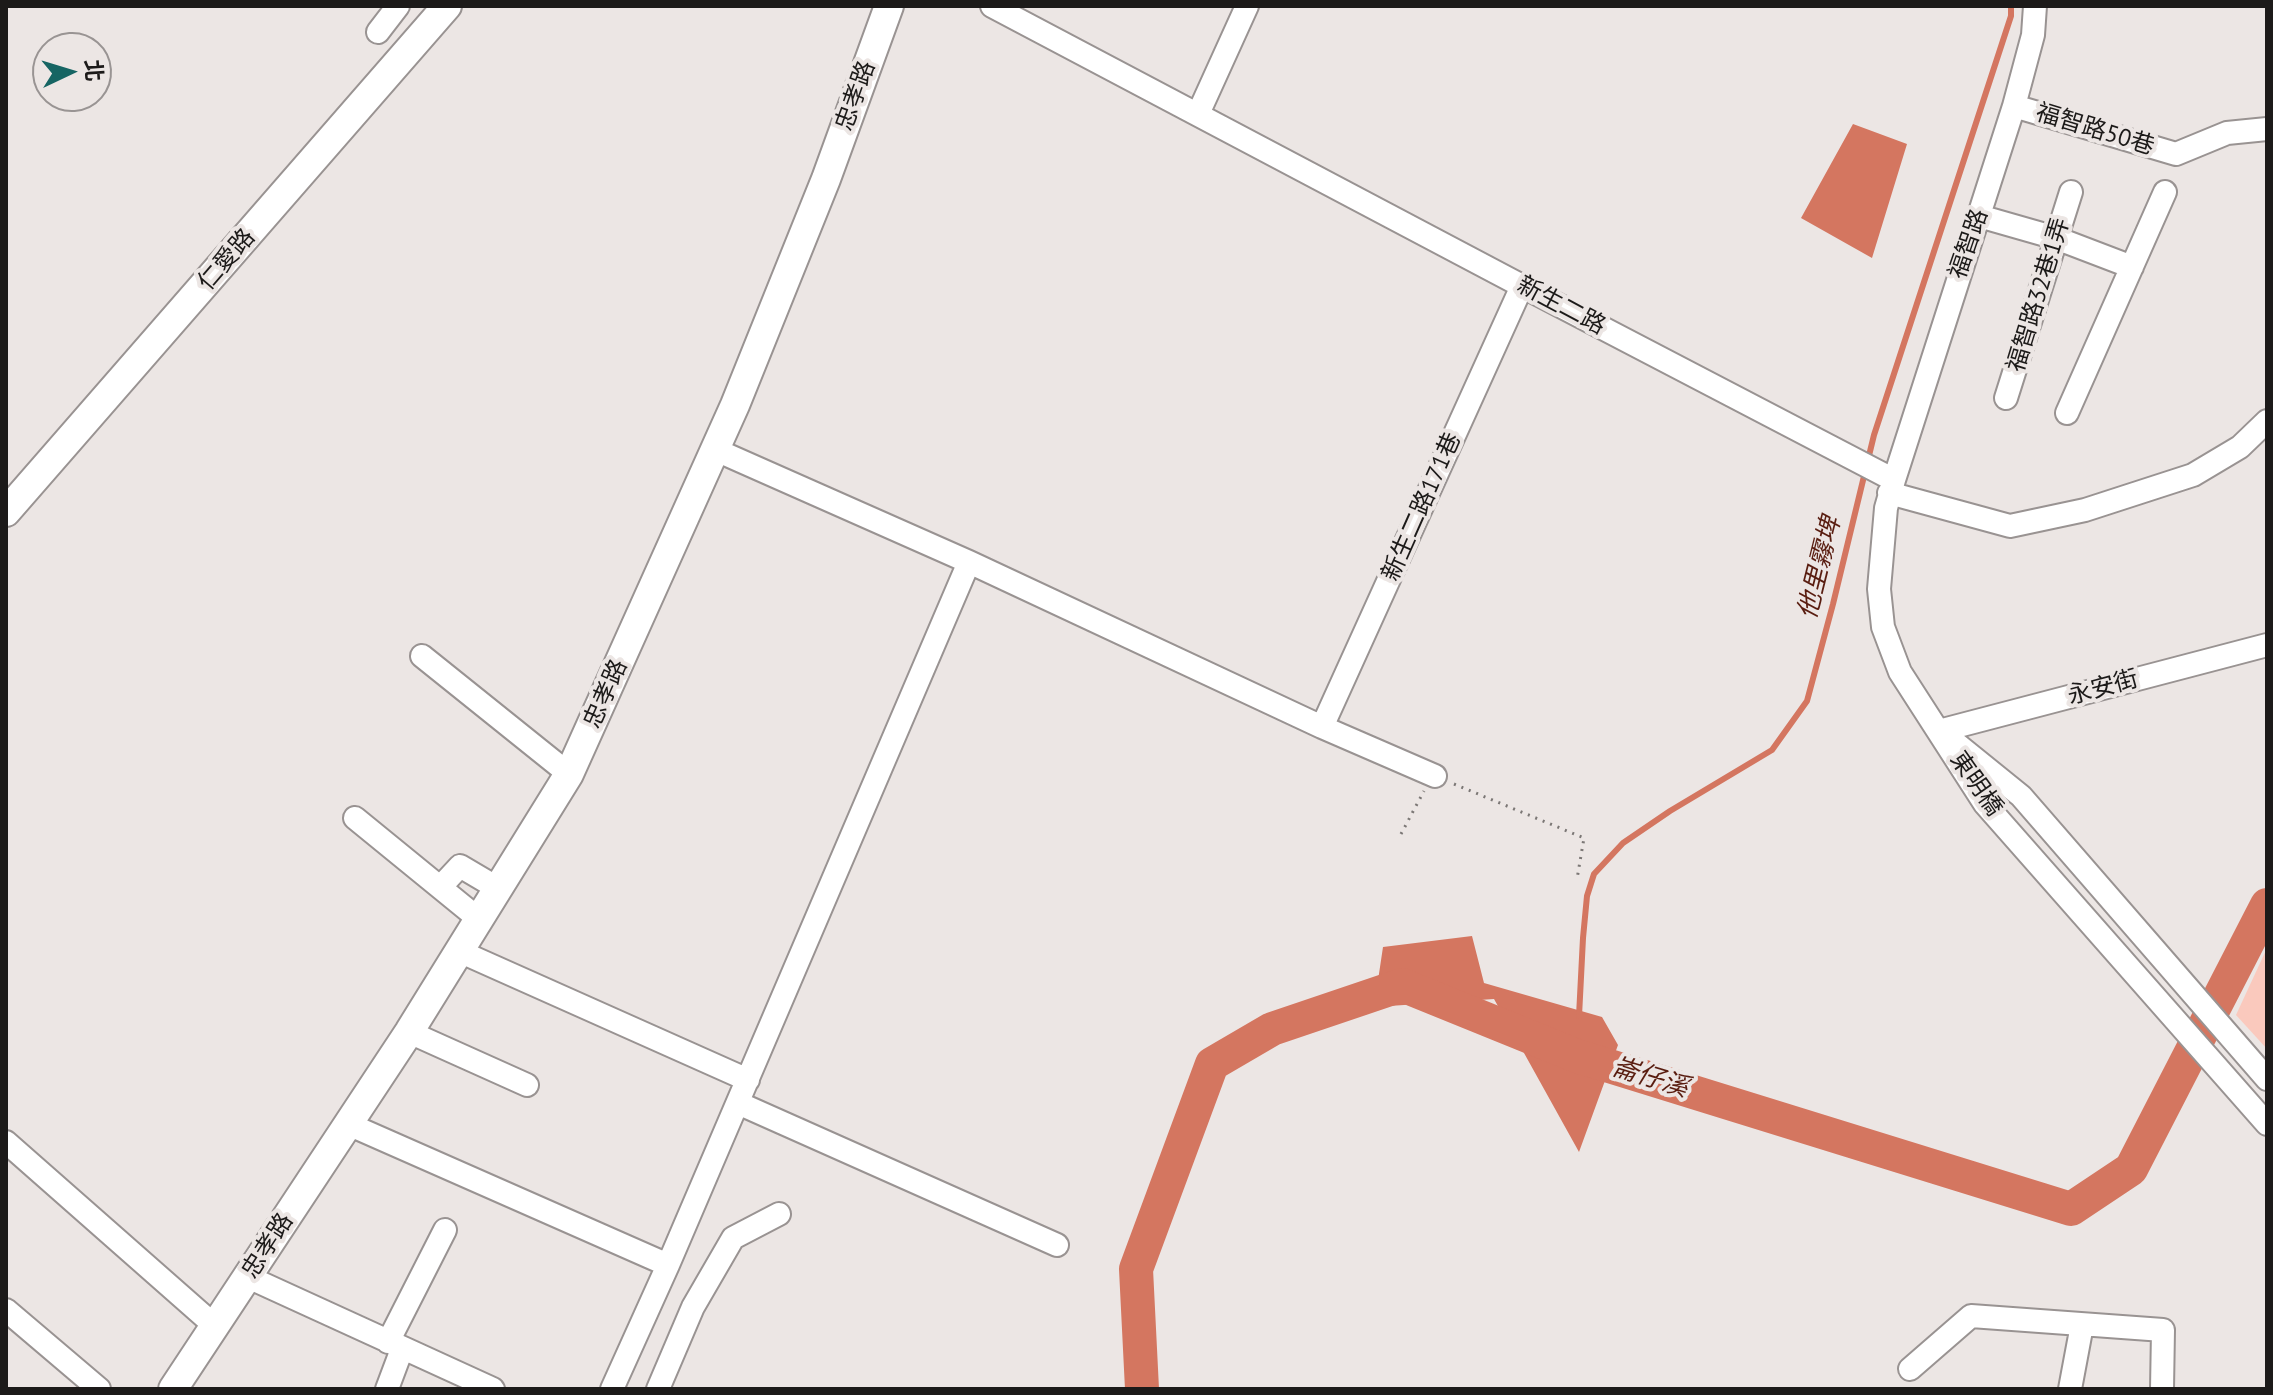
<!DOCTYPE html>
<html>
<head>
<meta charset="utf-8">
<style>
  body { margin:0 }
  #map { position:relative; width:2273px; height:1395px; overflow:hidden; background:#ece6e4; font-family:"PT Sans","Noto Sans TC",sans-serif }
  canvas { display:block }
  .frame { position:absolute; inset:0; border:8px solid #1c1a19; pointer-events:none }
  .north { position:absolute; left:32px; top:32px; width:80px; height:80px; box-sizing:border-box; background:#ece6e4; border:2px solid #999493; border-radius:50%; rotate:86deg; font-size:22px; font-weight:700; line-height:32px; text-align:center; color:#1c1a19 }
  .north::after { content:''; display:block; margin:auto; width:28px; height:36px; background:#166563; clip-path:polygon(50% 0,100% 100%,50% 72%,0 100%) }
</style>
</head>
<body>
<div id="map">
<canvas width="2273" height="1395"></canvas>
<div class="frame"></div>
<div class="north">北</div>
</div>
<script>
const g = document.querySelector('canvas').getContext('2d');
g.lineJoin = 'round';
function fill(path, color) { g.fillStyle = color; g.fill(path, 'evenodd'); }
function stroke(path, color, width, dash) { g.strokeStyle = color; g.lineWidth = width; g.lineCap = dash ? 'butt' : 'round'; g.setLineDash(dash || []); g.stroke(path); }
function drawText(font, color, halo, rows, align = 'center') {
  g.font = font + ' "PT Sans","Noto Sans TC",sans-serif'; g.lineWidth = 8; g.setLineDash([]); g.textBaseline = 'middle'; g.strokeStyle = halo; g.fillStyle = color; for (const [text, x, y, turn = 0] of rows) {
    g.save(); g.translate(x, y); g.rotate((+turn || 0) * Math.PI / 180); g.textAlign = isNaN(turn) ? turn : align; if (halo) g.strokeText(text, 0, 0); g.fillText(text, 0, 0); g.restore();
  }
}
const green = new Path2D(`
  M2267,948V1049L2236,1015Z`);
const water = new Path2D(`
  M1853,124L1907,144L1872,258L1801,218Z
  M1472,936L1484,983L1602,1017L1618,1045L1579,1152L1494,999L1374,1007L1383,947Z`);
const stream = new Path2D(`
  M1579,1016L1583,938L1587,896L1594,874L1623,843L1670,811L1772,750L1807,701L1833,604L1874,435L2011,16V6`);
const river = new Path2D(`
  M1142,1389L1136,1269L1212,1064L1272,1029L1402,985L1577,1056L2071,1209L2131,1169L2267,905`);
const path = new Path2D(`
  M1454,784L1584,838L1577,879
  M1401,834L1424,791`);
const minor = new Path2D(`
  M992,6L1522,286L1894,480L1886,508L1879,589L1883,627L1900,672L1985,804L2267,1124
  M378,32L398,6
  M2014,106L2176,154L2227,133L2267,129
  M1198,114L1247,6
  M1979,216L2056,238L2132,267
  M2006,398L2071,192
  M2067,413L2165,192
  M716,450L969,562L1322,727L1435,776
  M1894,480L2014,106L2033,35L2035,6
  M1889,493L2010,526L2085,510L2193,475L2240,447L2267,421
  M422,656L569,774
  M1322,727L1522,286
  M1939,731L2267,645
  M1953,741L2021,796L2267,1079
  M355,818L480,920
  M446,881L460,866L499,889
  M461,952L748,1080
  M409,1032L527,1085
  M738,1103L1057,1245
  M348,1124L668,1265
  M6,1142L215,1326
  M248,1277L493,1389
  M6,1310L99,1389
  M388,1342L445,1230
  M1910,1369L1971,1316L2163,1330L2162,1389
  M387,1389L402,1349
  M612,1389L668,1265L969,562
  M658,1389L693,1307L733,1238L779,1214
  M2070,1389L2082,1325`);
const major = new Path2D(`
  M6,512L447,6
  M173,1389L409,1032L569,774L735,405L826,179L889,6`);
const streetNames = [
  ["忠孝路",856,96,-70],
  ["福智路50巷",2095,130,17],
  ["福智路",1969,244,-71],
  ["仁愛路",227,260,-49],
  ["福智路32巷1弄",2039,295,-73],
  ["新生二路",1561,306,28],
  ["新生二路171巷",1422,507,-66],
  ["永安街",2103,688,-15],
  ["忠孝路",606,694,-66],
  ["東明橋",1976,784,55],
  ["忠孝路",268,1246,-57]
];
const waterNames = [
  ["他里霧埤",1820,568,-76],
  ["崙仔溪",1650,1078,17]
];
fill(green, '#fac9bd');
fill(water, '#d47660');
stroke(stream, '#d47660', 6);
stroke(river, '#d47660', 34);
stroke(minor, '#999392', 26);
stroke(major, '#999392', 32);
stroke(path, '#7b7775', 3, [2, 6]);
stroke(minor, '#fff', 22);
stroke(major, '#fff', 28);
drawText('24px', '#1c1a19', '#ece6e4', streetNames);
drawText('italic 26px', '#591d10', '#ece6e4', waterNames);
</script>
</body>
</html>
